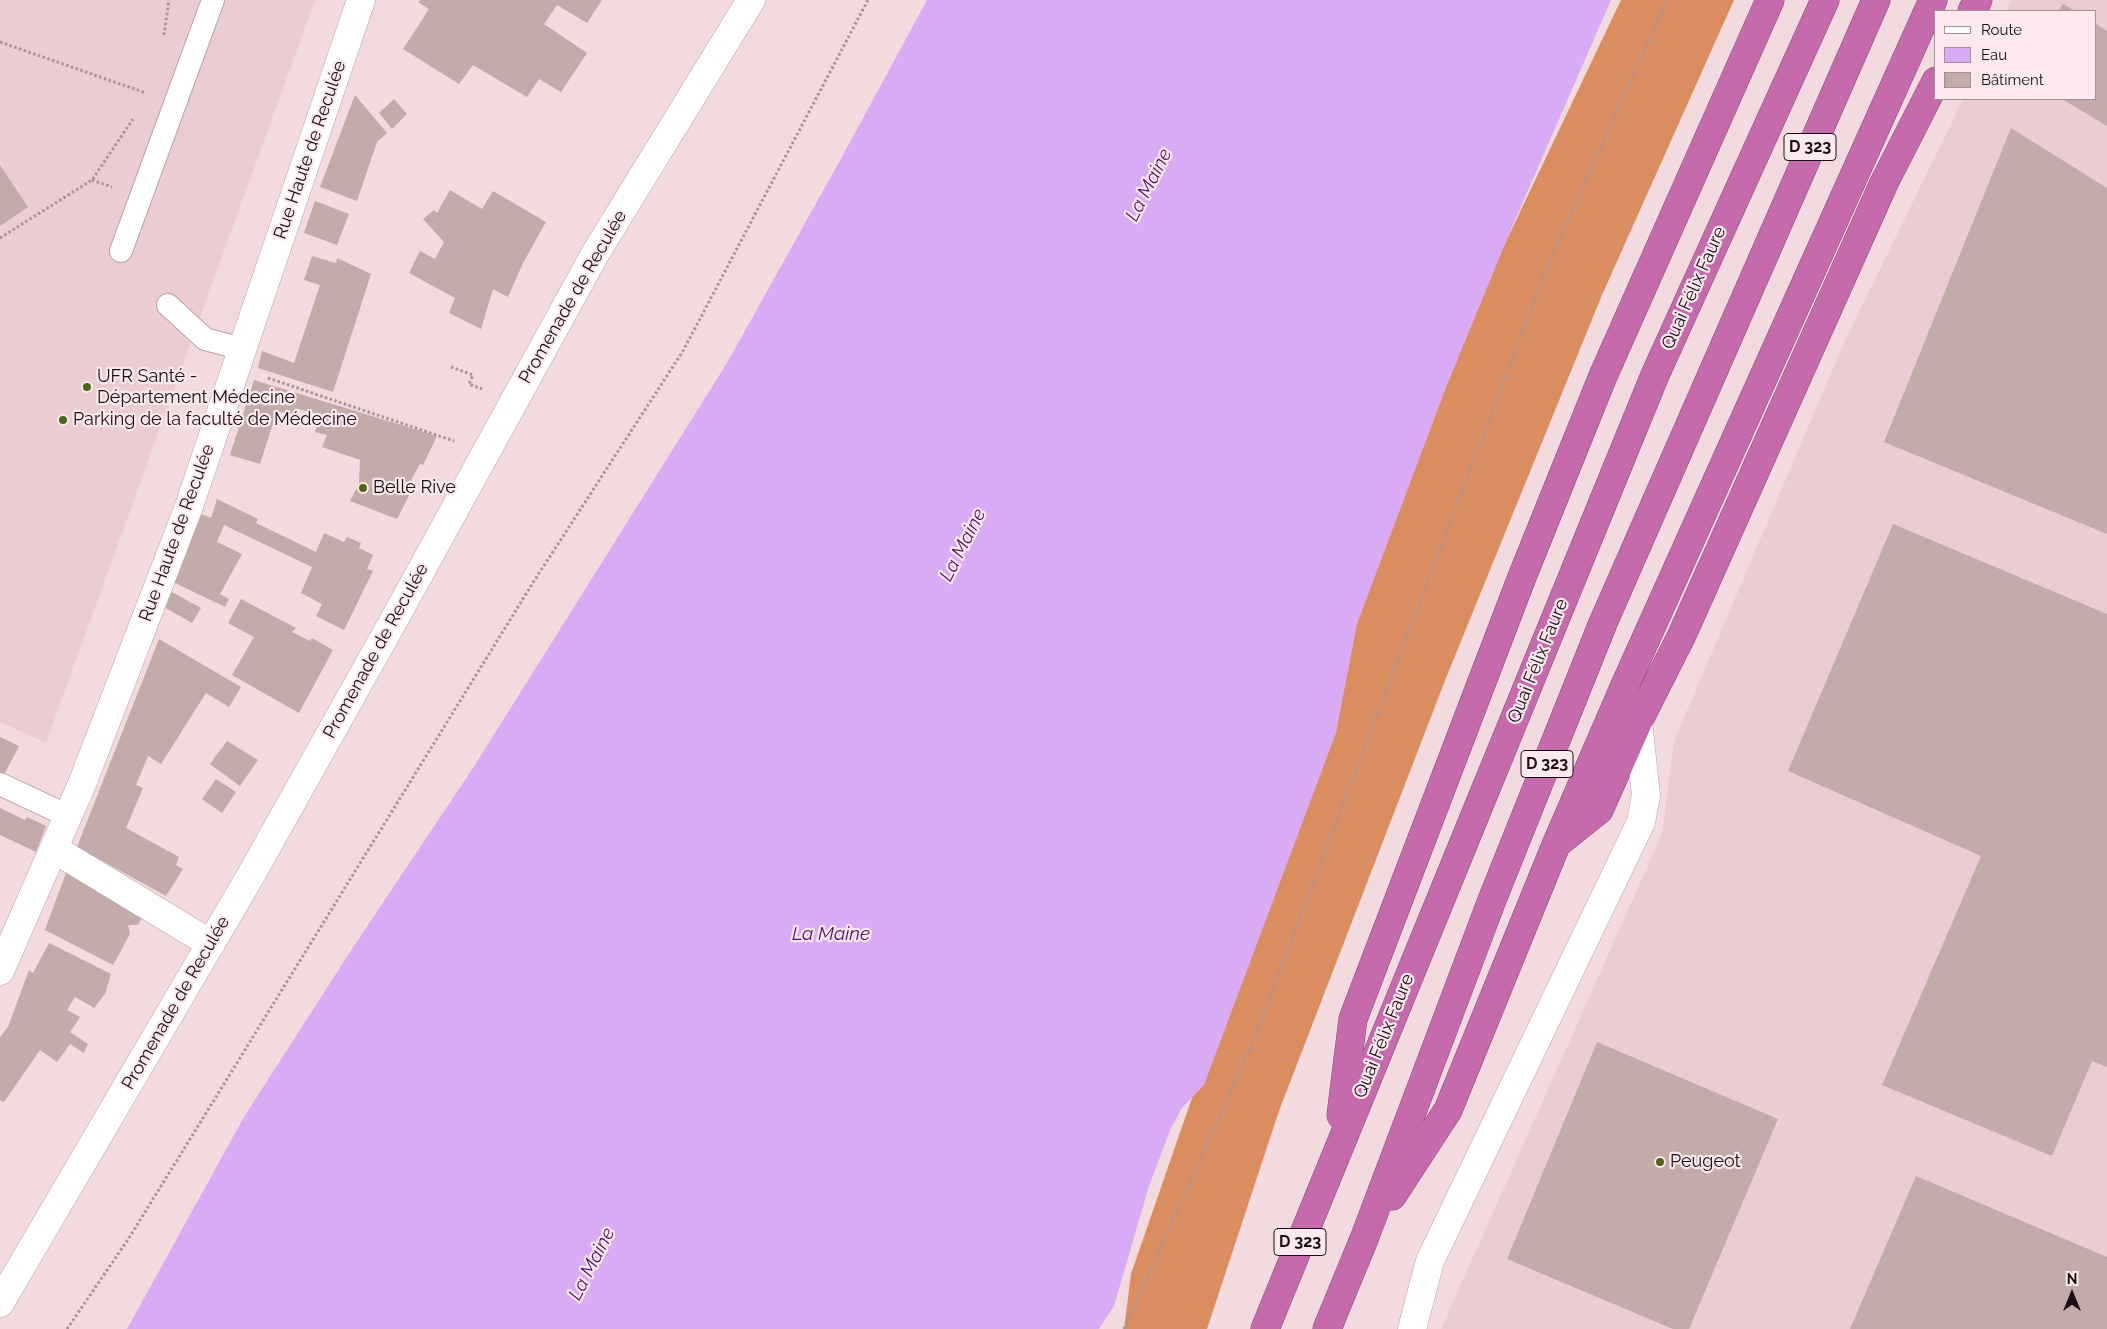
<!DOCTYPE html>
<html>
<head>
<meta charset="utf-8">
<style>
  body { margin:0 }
  #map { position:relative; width:2107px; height:1329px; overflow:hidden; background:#f2dadf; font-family:Raleway,sans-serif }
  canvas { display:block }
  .legend { position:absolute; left:1934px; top:10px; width:162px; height:90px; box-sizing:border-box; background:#fce9ed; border:1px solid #a09295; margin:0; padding:6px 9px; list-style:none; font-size:15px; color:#170f11 }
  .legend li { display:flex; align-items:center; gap:10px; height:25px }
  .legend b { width:25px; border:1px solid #a09295 }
  .north { position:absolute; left:2047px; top:1269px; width:50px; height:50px; -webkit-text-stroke:4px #fce9ed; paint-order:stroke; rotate:0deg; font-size:14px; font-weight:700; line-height:20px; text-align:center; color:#170f11 }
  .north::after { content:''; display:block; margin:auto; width:18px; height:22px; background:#170f11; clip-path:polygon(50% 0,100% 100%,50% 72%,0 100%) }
</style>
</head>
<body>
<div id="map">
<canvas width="2107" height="1329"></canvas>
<ul class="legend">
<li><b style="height:6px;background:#fff"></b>Route</li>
<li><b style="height:14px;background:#d9abf4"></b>Eau</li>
<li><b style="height:14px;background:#c2aba8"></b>Bâtiment</li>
</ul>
<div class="north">N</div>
</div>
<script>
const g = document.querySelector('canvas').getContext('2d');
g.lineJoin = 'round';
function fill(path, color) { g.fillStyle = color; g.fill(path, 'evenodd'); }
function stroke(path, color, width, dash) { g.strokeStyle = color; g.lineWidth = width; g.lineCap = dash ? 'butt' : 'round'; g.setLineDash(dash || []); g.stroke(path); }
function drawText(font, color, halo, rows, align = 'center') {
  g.font = font + ' Raleway,sans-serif'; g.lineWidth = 4.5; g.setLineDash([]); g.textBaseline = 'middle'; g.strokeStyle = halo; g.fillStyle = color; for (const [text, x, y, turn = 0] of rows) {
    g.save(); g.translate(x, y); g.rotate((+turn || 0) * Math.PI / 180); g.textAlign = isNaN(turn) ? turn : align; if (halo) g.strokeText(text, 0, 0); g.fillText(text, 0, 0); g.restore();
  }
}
const built = new Path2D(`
  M0,0H315L46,743L0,722Z
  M2011,0H2107V1329H1441L1662,834L1674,741L1845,341L1963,99H2096V11H2006Z`);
const forest = new Path2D(`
  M1621,0H1734L1602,295L1446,678L1279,1111L1207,1329H1124L1131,1274L1301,783L1409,445Z`);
const water = new Path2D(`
  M927,0H1611L1512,227L1445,390L1357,624L1336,733L1204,1085L1182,1108L1171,1128L1149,1186L1114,1306L1099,1329H127L244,1117L350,952L473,768L727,363L843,155Z`);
const building = new Path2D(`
  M420,0H602L587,23L557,5L544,24L587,53L561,92L539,79L527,97L473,65L459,84L403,49L429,9L418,2Z
  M2063,4L2075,11H2058Z
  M2096,24L2107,31V126L2062,99H2096Z
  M355,95L387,133L377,142L357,201L320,187Z
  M394,99L407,114L392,129L379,113Z
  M2011,128L2107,188V534L1884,442Z
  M0,165L28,207L0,226Z
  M450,190L482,209L493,191L546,222L523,263L508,297L493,289L481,329L449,313L455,298L409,273L420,251L435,259L444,242L423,219L434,210L437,213Z
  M315,201L349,214L337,245L304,233Z
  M312,256L336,263L337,258L371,274L333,392L258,368L262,351L294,363L320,285L304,280Z
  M254,380L437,436L423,465L420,464L410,482L415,484L397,519L350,501L359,484L360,460L322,447L327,435L315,432L320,415L299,409L297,417L277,411L260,464L230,455Z
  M217,499L258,519L256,523L316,552L324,533L344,542L347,537L361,543L359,548L373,555L367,569L373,571L344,630L316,616L322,604L301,593L312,567L224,525L217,542L242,554L220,594L229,599L225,607L173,582L199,513L211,518Z
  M1893,524L2107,614V1067L2092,1061L2052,1156L1882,1085L1981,856L1788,771Z
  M170,591L201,608L192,623L164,607Z
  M241,599L296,628L292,632L310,641L312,638L333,650L299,713L232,675L254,637L228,623Z
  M159,639L241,687L229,707L206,693L161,764L148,756L136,785L143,788L126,828L179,857L176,865L183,869L166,896L77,847Z
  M0,737L19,746L4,775L0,773Z
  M227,741L258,760L240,786L210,764Z
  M216,779L236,792L222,813L202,799Z
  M0,808L25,820L27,817L46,826L36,852L0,835Z
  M67,870L145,912L138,925H128L130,934L113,965L45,930Z
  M49,943L111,974L105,994L94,1008L75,997L67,1010L80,1017L70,1032L88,1044L84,1053L70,1044L57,1062L40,1050L4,1102L0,1100V1037L8,1027L29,970L33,973Z
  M1597,1042L1778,1119L1689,1329H1673L1507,1259Z
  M1916,1176L2107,1257V1329H1850Z`);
const path = new Path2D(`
  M164,35L169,0
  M0,42L146,93
  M92,180L112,187
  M0,238L92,180L133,119
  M451,367L473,375L469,384L482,389
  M268,378L454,441
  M67,1329L129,1238L534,581L683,351L868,0
  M1124,1329L1252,1044L1548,265L1667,0`);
const lane = new Path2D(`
  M121,251L213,0
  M168,305L205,339L242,349
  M0,784L68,816`);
const street = new Path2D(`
  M54,849L211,944
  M0,971L82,784L188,509L361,0
  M0,1303L251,875L395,618L595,254L751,0
  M1412,1329L1430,1261L1641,822L1646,795L1638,722`);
const highway = new Path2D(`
  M1972,11L1978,0
  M1559,842L1599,810L1638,722L1681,637L1884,183L1936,81
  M1341,1115L1353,1019L1522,577L1603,376L1770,0
  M1392,1196L1448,1110L1556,845L1626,683L1933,0
  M1265,1329L1655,375L1825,0
  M1327,1329L1364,1239L1492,900L1603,623L1876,0`);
const markers = [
  [87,387,5,"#4b6516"],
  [63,420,5,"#4b6516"],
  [363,488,5,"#4b6516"],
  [1660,1162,5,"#4b6516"]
];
const shields = [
  [1810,147,52],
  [1547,764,52],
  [1300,1242,52]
];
const shieldNames = [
  ["D 323",1810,147],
  ["D 323",1547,764],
  ["D 323",1300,1242]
];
const streetNames = [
  ["Rue Haute de Reculée",310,150,-71],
  ["Quai Félix Faure",1694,288,-66],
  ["Promenade de Reculée",573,297,-60],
  ["Rue Haute de Reculée",177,533,-70],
  ["Promenade de Reculée",376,651,-61],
  ["Quai Félix Faure",1538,661,-68],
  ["Promenade de Reculée",176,1003,-60],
  ["Quai Félix Faure",1384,1036,-68]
];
const poiNames = [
  ["UFR Santé -",97,377],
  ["Département Médecine",97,398],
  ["Parking de la faculté de Médecine",73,420],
  ["Belle Rive",373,488],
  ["Peugeot",1670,1162]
];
const waterNames = [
  ["La Maine",1149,185,-63],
  ["La Maine",963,545,-63],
  ["La Maine",831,934],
  ["La Maine",592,1264,-63]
];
fill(built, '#ecccd3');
fill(forest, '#da8e5f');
fill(water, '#d9abf4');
fill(building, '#c2aba8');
stroke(lane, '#b9a2a7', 24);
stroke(street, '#b9a2a7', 29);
stroke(highway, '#874a76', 29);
stroke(path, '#a79498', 3, [2.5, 2.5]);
stroke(lane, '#fff', 22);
stroke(street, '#fff', 28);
stroke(highway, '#c46aad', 28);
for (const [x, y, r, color] of markers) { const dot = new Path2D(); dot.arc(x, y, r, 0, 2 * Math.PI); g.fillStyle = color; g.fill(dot); stroke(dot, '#fce9ed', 2); }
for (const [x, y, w] of shields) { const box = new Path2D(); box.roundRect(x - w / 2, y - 13.5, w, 27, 4); g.fillStyle = '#fce9ed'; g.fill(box); stroke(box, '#170f11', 1); }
drawText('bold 16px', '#170f11', null, shieldNames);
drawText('18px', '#170f11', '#fce9ed', streetNames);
drawText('18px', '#170f11', '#fce9ed', poiNames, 'left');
drawText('italic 19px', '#4d1268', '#fce9ed', waterNames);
</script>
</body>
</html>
